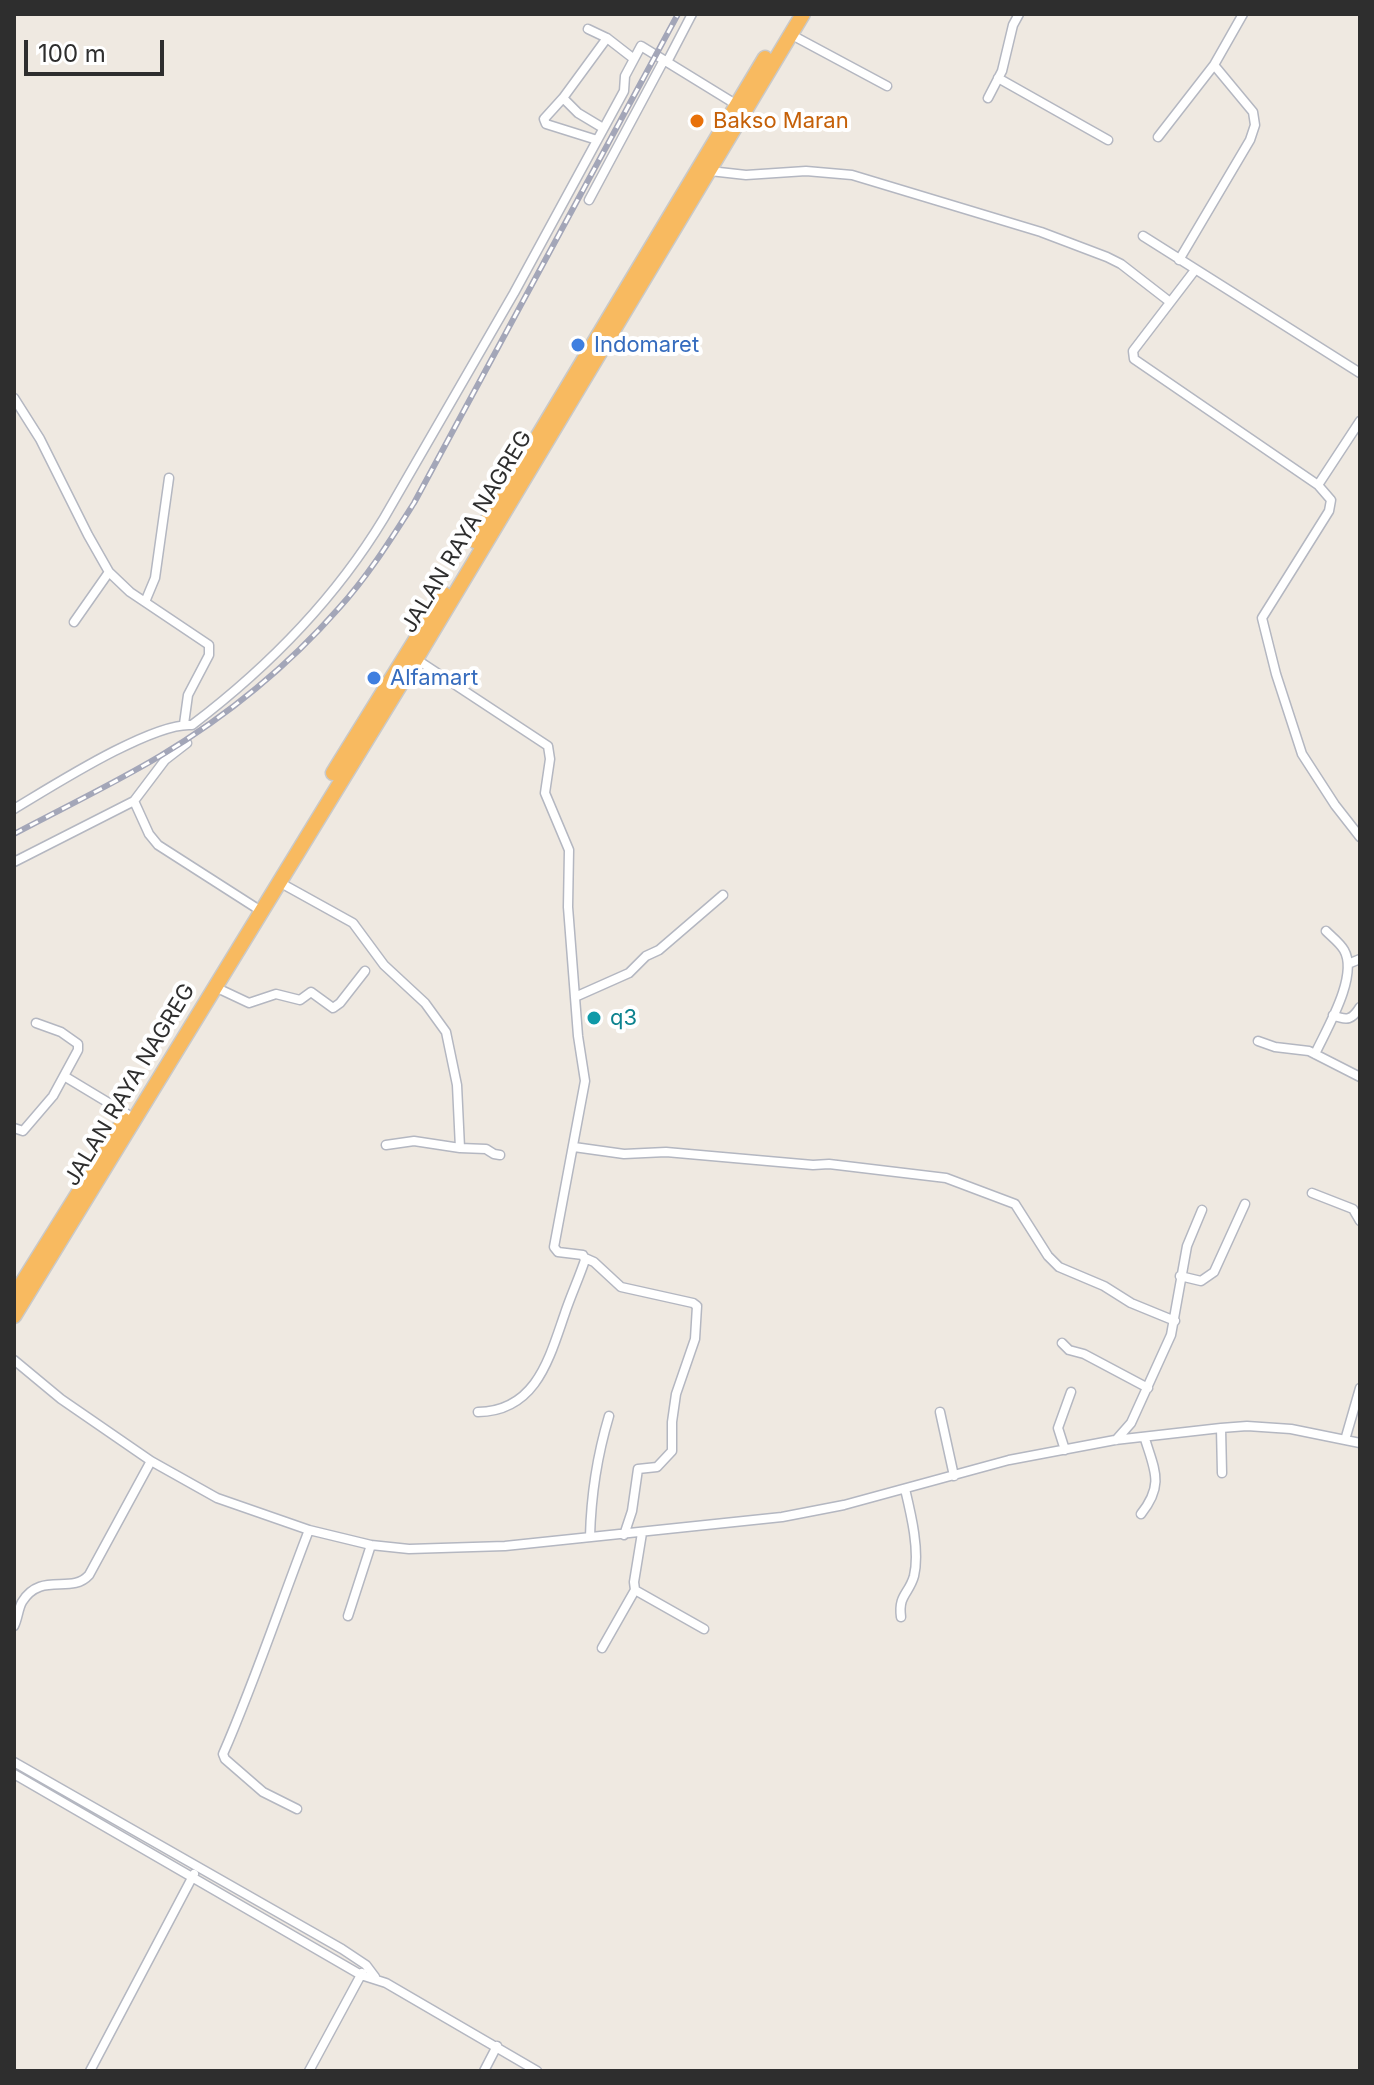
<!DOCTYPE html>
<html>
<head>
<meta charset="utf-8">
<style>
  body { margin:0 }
  #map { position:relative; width:1374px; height:2085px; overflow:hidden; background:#efe9e1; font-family:Inter,sans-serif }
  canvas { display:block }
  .frame { position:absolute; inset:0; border:16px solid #2e2e2e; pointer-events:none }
  .scale { position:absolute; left:24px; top:40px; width:140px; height:36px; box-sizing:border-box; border:4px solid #2e2e2e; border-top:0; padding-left:10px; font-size:24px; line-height:28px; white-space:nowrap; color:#2e2e2e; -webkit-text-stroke:6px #fff; paint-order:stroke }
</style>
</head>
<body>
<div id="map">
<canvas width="1374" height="2085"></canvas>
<div class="frame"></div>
<div class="scale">100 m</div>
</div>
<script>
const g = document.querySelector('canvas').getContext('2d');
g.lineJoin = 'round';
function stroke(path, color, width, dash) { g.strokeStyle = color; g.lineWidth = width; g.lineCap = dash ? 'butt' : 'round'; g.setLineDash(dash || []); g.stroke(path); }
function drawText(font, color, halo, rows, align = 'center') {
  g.font = font + ' Inter,sans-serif'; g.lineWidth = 8; g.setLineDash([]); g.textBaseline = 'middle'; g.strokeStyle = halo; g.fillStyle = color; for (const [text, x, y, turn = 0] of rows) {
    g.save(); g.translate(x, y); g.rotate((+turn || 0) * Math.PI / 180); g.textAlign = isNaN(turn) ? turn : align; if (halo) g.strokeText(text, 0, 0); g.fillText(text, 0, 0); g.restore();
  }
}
const minor = new Path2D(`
  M588,29L607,38L634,59
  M790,34L887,86
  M667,62L692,14
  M998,78L1108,140
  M563,98L544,119L546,124L597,140
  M988,98L1002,71L1013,25L1019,14
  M603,128L578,113L563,98L607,38
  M1158,137L1214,65
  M710,171L746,175L806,171L852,175L1041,232L1107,257L1121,264L1170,302
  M589,200L664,60
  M1143,236L1360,373
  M1179,260L1250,140L1255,125L1253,112L1214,65L1243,14
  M1195,270L1133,351L1134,359L1318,485
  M14,398L40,439L88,535L109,572L130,592L209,645V655L188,695L184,724
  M1360,421L1318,485L1331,500L1329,511L1262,618L1276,674L1302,754L1335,805L1360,837
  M145,602L155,578L169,478
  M74,622L109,572
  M413,657L548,746L550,759L545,793L569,850L568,907L578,1036L585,1081L554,1247L558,1252L583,1255L585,1260C579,1278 571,1295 565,1313C549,1359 536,1411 478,1412
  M134,801L149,834L158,845L261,911
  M14,809C51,787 152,722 192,725C267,668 335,599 384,518L514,293L624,91L625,76L641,46L737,105
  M14,862L134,801L165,760L187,743
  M279,882L353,923L384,965L425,1003L446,1032L457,1085L460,1148L486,1149L494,1154L500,1155
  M1348,964L1360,959
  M215,987L249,1003L276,994L300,1000L311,992L333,1008L340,1003L365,971
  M575,997L629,973L646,956L659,950L723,895
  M1333,1015C1347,1021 1352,1020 1360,1007
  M1258,1041L1275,1047L1309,1051L1360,1077
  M1315,1054C1326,1030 1359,976 1344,950C1340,943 1332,937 1326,931
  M64,1076L127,1114
  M14,1128L23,1131L53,1096L78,1050V1044L61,1032L36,1023
  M386,1145L414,1141L460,1148
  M574,1147L624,1154L666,1152L813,1165L829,1164L946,1178L1015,1204L1048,1256L1059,1267L1104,1286L1131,1303L1175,1321
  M1312,1193L1353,1209L1360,1221
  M585,1258L594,1262L621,1287L693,1303L697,1306L695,1339L676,1394L672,1422V1451L657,1467L638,1469L632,1511L624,1535
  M1180,1276L1201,1281L1214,1272L1245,1204
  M1062,1343L1069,1350L1084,1354L1148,1388
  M14,1360L61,1399L151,1461L217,1498L309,1530L371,1545L409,1549L505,1546L782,1517L844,1505L1009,1460L1115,1440L1221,1428L1247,1426L1291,1429L1360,1443
  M940,1412L954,1476
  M1221,1428L1222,1473
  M1116,1440L1131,1423L1171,1335L1187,1246L1202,1210
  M1345,1440L1360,1388
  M1065,1450L1058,1428L1071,1392
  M1141,1514C1164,1485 1155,1471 1145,1439
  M642,1533L634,1582L635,1590L704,1629
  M590,1537C591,1495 597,1456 609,1416
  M348,1616L371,1545
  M901,1617C898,1595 909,1594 914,1576C920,1551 911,1514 905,1489
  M14,1626C18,1618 18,1609 22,1602C41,1571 71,1595 89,1575L151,1461
  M602,1648L635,1590
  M14,1762L342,1949L366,1965L375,1977
  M14,1774L361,1975L386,1983L537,2071
  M297,1809L263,1792L225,1759L223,1754C255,1681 280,1605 309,1530
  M90,2071L194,1874
  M309,2071L362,1973
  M484,2071L497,2046`);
const trunk = new Path2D(`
  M475,541L765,58
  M333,773L444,594
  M14,1296L124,1120
  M14,1316L416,659L803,14`);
const rail = new Path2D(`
  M14,834C63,808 113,784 160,756C227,716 288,666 339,608C368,576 391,539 414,503L678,14`);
const markers = [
  [697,121,8,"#e8710a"],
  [578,345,8,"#3f7fe0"],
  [374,678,8,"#3f7fe0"],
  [594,1018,8,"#0f9aa8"]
];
const foodNames = [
  ["Bakso Maran",713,121]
];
const shopNames = [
  ["Indomaret",594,345],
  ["Alfamart",390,678]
];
const streetNames = [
  ["JALAN RAYA NAGREG",467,532,-59],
  ["JALAN RAYA NAGREG",130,1085,-59]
];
const cultureNames = [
  ["q3",610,1018]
];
stroke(minor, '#b4b7c1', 11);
stroke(trunk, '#c9c9c9', 17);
stroke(minor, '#fff', 8);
stroke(trunk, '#f8ba60', 14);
stroke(rail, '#a3a6b8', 6);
stroke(rail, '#fff', 3, [9]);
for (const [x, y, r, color] of markers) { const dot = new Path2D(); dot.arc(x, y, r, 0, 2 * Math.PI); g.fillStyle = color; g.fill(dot); stroke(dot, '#fff', 3); }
drawText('22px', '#c56008', '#fff', foodNames, 'left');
drawText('22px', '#366cbe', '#fff', shopNames, 'left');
drawText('22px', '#2e2e2e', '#fff', streetNames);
drawText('22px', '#0d838f', '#fff', cultureNames, 'left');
</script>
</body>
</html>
